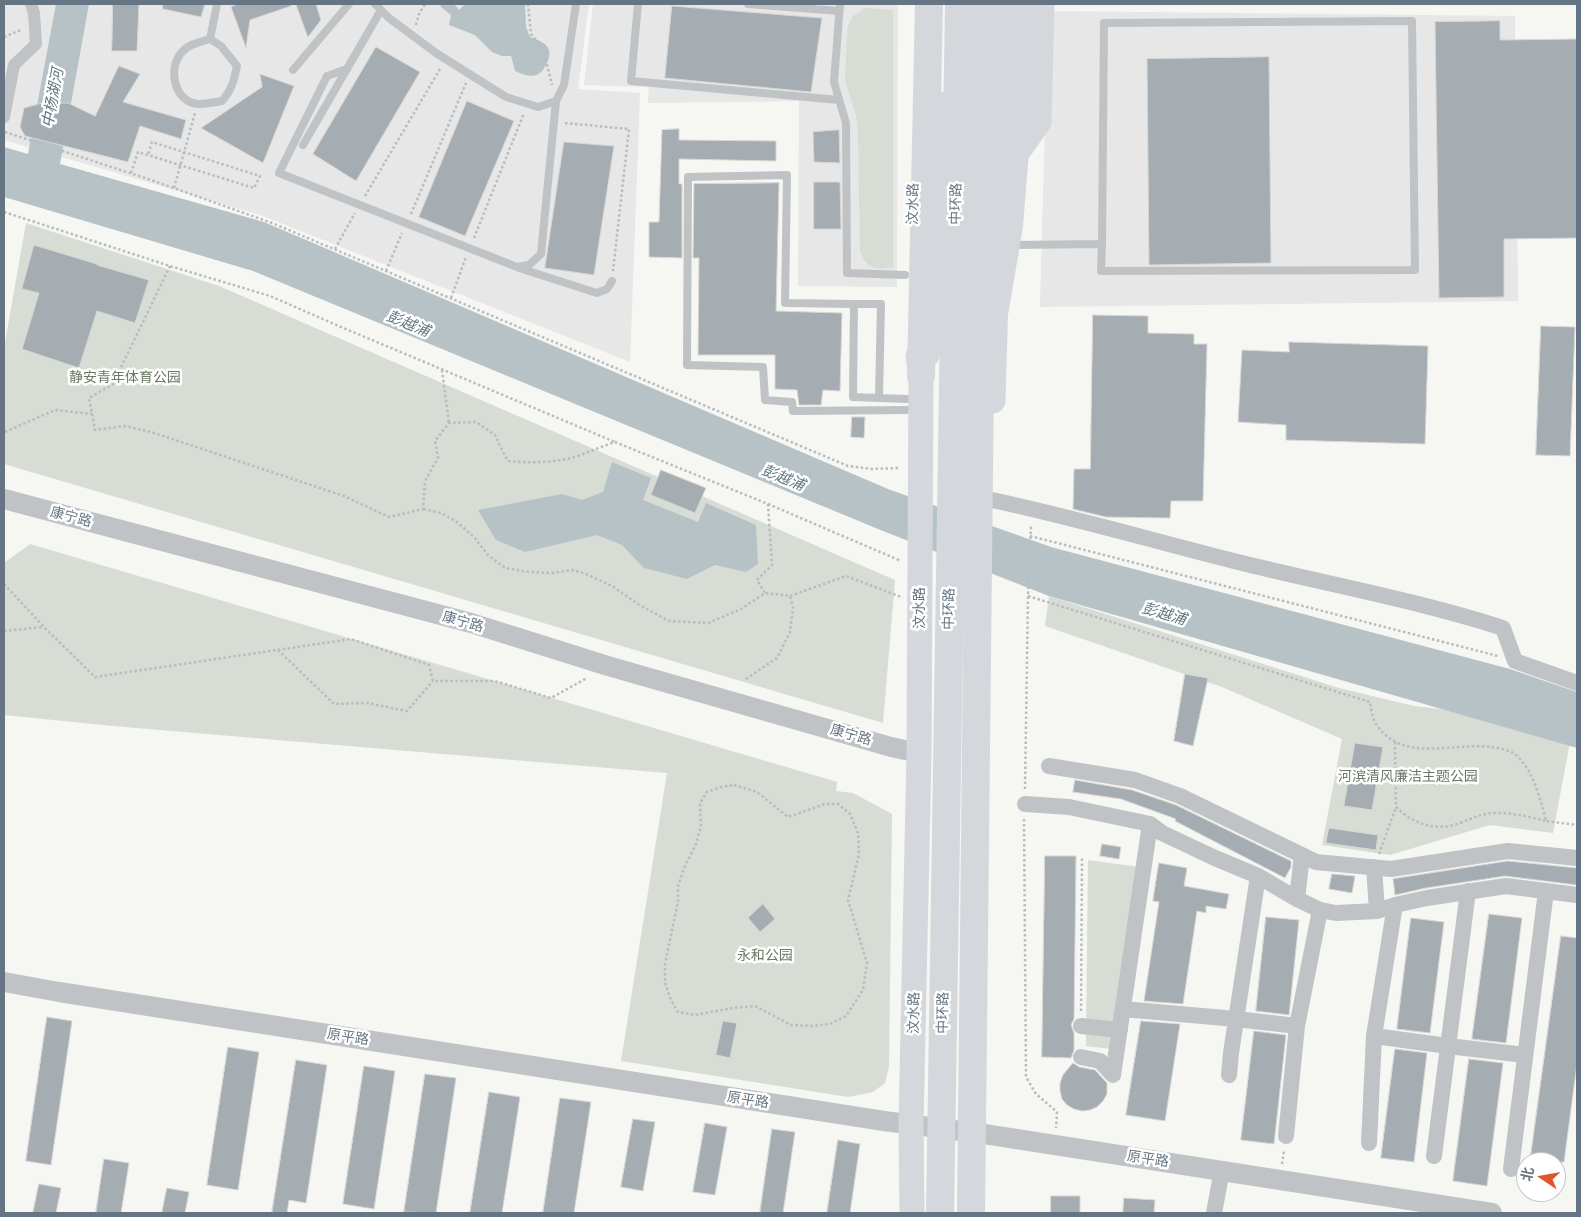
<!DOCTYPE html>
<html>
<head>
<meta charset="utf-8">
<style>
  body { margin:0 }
  #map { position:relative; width:1581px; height:1217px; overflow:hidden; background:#f6f6f2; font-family:"Public Sans","Noto Sans SC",sans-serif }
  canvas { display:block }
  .frame { position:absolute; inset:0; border:5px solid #657583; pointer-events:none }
  .north { position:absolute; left:1516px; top:1152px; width:50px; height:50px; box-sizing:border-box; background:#fff; border:1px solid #c1c8cd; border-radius:50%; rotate:282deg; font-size:14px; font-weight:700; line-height:20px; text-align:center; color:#657583 }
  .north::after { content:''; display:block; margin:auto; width:18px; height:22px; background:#de562a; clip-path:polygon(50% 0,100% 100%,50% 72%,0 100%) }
</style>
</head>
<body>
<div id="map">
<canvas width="1581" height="1217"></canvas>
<div class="frame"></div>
<div class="north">北</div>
</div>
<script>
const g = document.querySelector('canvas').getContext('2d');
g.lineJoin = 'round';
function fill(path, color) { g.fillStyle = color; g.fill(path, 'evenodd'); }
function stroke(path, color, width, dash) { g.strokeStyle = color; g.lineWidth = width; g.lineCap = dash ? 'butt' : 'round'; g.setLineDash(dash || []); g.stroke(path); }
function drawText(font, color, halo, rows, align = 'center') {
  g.font = font + ' "Public Sans","Noto Sans SC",sans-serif'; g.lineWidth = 5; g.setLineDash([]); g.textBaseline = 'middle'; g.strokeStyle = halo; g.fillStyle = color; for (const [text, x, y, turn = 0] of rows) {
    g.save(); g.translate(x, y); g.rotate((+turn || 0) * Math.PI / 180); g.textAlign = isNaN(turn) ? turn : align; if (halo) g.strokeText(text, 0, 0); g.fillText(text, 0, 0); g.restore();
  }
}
const built = new Path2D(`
  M4,4H589L578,89L640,93L630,362L263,216L4,140Z
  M593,4H780L820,7V4H898L897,287L798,286L799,101L648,103L649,87L584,85Z
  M1048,11L1515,16L1518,301L1040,307Z`);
const green = new Path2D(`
  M865,8L893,10V267C875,271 865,267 860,250L858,130L856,116L845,79L847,36L848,26L853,16Z
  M26,223L219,286L895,580L883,723L4,464V348Z
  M30,544L837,782L836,791L853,793L892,814L889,1067L885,1083L873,1092L848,1097L621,1061L667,773L113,726L4,715V563Z
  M1049,596L1339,688L1414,706L1483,714L1570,742L1553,833L1490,825L1390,855L1322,845L1342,739L1222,687L1045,626Z
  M1088,860L1139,867L1111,1049L1086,1046Z`);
const water = new Path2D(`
  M56,4H89L60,164L264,222L888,489L1051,547L1510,669L1577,692V748L1049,596L883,531L253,271L4,197V147L28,154Z
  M442,4H454L459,10L465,4H525L526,27L530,37C537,40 546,42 549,50C550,54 549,59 547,62C541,79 530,78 515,71L511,56H502L492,52L475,35L449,25L451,15L440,6Z
  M612,462L651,478L643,500L698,522L706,503L756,525L758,564L746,572L715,565L687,579L644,568L622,545L597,535L525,552L496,540L478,510L562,494L582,500L603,492Z`);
const building = new Path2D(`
  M113,4H139L137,51H112Z
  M163,4H205L201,17L163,9Z
  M238,4H291V6L250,20L246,48L231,7Z
  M296,4H316L321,20L308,37Z
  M672,6L822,18L811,92L665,78Z
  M1500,21V40L1577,39V238L1504,239V297L1439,298L1435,22Z
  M376,47L420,72L356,181L313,154Z
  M1269,57L1271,263L1149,265L1147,59Z
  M119,66L140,74L123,102L186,120L181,139L140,126L128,162L25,136L20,127L24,108L42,103H68L95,116Z
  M260,74L294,86L263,163L201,128L262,87Z
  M467,101L514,121L465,236L419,217Z
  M679,129V140L776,141V161L679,159V184H682V258L649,257V222H659L662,130Z
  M839,130L840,163L814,162L813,132Z
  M564,142L614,146L594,275L545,268Z
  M814,182H840L841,229H814Z
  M779,183L776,311L842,313L840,391L823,390L821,405H799L797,390L775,389V355H698L699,258H693L694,184Z
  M34,245L97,264V265L149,280L135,323L97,311L79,368L22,349L39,293L22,289Z
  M1093,315L1148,316V333L1194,334V344H1207L1203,501H1171L1170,518L1106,517L1073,509L1074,469H1090Z
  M1541,326L1575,327L1570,456L1536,455Z
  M1289,342L1428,346L1425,444L1286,440V425L1238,422L1242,350L1289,352Z
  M852,417H865L864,438L851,437Z
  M661,470L706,488L695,513L651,495Z
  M1185,674L1208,678L1193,746L1174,741Z
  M1355,743L1383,747L1372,810L1344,806Z
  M1075,780L1132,790L1176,805L1291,861V867L1285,878L1175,821L1176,819L1121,799L1073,792Z
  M1329,828L1378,835L1376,850L1326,843Z
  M1102,844L1121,847L1119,859L1100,856Z
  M1045,856H1076L1074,1019L1071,1025L1074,1033V1050L1071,1058L1042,1057Z
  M1508,861L1577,868V885L1505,876L1426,888L1395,895L1393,879Z
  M1159,863L1187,868L1184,886L1229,894L1226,909L1206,906V913L1197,911L1183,1004L1144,1001L1159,902L1153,901Z
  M1332,874L1355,876L1352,893L1329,889Z
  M763,904L775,919L760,932L748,918Z
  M1489,914L1522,918L1506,1043L1472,1039Z
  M1266,917L1299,920L1289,1015L1256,1011Z
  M1411,918L1444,922L1430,1033L1397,1029Z
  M1561,936L1577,938V1064L1564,1162H1530Z
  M47,1017L72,1021L51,1165L26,1161Z
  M723,1021L737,1023L730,1058L716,1055Z
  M1141,1021L1180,1024L1165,1121L1126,1115Z
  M1254,1031L1286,1035L1274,1144L1241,1140Z
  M228,1047L259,1052L238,1190L207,1185Z
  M1395,1049L1427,1053L1414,1162L1381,1158Z
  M1469,1059L1503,1063L1487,1186L1453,1181Z
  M296,1060L327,1065L306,1203L289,1200L287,1213H272Z
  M1073,1063L1079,1067L1095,1070L1107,1083V1094L1103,1101L1097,1107L1090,1110L1082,1111L1074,1109L1067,1105L1062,1099L1060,1091V1083L1063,1075Z
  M364,1066L395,1071L374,1209L343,1204Z
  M425,1074L456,1078L436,1213L404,1212Z
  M489,1092L520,1097L502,1213H470Z
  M560,1098L591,1102L574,1213H543Z
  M633,1119L655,1122L643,1191L621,1187Z
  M705,1123L727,1127L715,1195L693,1192Z
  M772,1129L795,1132L783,1213H760Z
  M838,1140L860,1144L850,1213H827Z
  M104,1159L129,1163L121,1213H96Z
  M39,1184L61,1188L56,1213H33Z
  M167,1188L189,1192L185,1213H162Z
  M1051,1196H1080V1213H1051Z
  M1124,1198L1155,1200L1154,1213H1123Z`);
const path = new Path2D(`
  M528,4L531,34L543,49L552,85
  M416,25L419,14L425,4
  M4,37L21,30
  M565,123L629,129L613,271
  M5,132L154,181L272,223L848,466L872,469L900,468
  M131,173L138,152L254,188L260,176L152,142L148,155
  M174,188L195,113
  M365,196L440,69
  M4,212L170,266L270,296L341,327L615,442
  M411,214L466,83
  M474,238L524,113
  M335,249L355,213
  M170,266L113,384L89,398L95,430L125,426L151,432L344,496L389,517L423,509L425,481L438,458L435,441L449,423L476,422L495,435L503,452L508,461C529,463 550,463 571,458C585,454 600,447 615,442L768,504L772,565L757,580L765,593L741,609L708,623L669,621L638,604L612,586L586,574L573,570L552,573L529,572L505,568L488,555L475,538L457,522L441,513L423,509
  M386,271L402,233
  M451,298L466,257
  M442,370L449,423
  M5,432L55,410L92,414
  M768,504L901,561
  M1030,536L1498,656
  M4,584L44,627L95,677L351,639L429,665L433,681H495L551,698L587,678
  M790,596L846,576L901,597
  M1028,596L1370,702C1371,708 1372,718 1376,724C1403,764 1452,742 1491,747C1498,748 1507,749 1513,753C1532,765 1541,801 1546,821L1577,825
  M4,631L44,627
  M278,650L334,704L367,703L407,711L433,681
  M746,679L777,658L790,632L793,607L790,596L765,593
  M1395,742L1396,807C1413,824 1436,832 1460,823C1473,818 1482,813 1497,813C1514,813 1530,817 1546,821
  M734,785L757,792L788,817L825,804H838L850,814L858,833L859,854L848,900L867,963L863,990L846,1016L830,1024L812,1026L791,1025L755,1006L733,1008L695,1015L678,1012L671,1000L665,983V964L678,901V886L684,868L696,844L701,826L700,803L707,792L721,787Z
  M1025,789L1028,596L1031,524
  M1024,819L1026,1077L1036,1094L1057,1112L1056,1128
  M1379,854L1396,807
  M1081,1011L1082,858
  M1282,1164L1284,1150`);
const service = new Path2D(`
  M375,4L389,18L436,53L506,97L538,107L556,101L564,85L576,4
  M638,4L631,81L839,100
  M748,4L839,11
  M840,4L834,82L846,123L847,273L905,275
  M210,39L221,46L237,66C234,80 232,90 222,101C215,102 207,104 199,104C174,103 167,68 182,52C189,44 200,42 210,39Z
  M210,39L217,4
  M347,69L327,76L279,173L517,267L529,265L541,254L556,101
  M293,70L349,4
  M303,145L381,10
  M1011,245L1102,244L1104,23L1412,21L1415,270L1101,271L1102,244
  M519,268L597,293L607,289L612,281
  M854,304H881L879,398
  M907,399L853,397L854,304L785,303L787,175L688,177L687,365L763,367L765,400L792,402L793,411L907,410`);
const pedestrian = new Path2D(`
  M4,117L14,65L36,44L34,13L31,4`);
const minor = new Path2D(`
  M992,500C1077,518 1161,543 1246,564C1332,585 1419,601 1503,628L1515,661L1577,683
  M1049,766L1135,780L1180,796L1316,862L1391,869L1508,851L1577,858
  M1025,804L1069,807L1150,824L1162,833L1215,858L1258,876L1297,899L1320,910L1336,913L1377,911L1395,905L1427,898L1506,886L1577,895
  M1374,867L1377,911
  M1297,899L1302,855
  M1123,1009L1236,1019L1297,1026
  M1081,1026L1120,1030
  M1374,1036L1448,1046L1525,1055
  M1081,1057L1100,1061L1113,1075L1150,824
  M1229,1075L1231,1053L1258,876
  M1286,1136L1297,1026L1320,910
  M1369,1143L1374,1036L1395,905
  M1434,1156L1468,891
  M1511,1169L1546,891
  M1214,1213L1222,1170`);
const tertiary = new Path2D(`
  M4,499L471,623L608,666L891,747L919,753
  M4,982L59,992L884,1121L984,1134L1492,1213`);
const primary = new Path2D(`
  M1010,163L1039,122L1042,4
  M997,226L1002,4
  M927,355L938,315L940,104
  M993,401L996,294
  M912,1213L911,1125L919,753L921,376L918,356`);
const trunk = new Path2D(`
  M994,314L1009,226L1022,61L1023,4
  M921,376L929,4
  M940,1213L959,4
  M971,1213L984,4`);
const streetNames = [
  ["汶水路",913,204,-89],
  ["中环路",956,204,-89],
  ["康宁路",71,517,15],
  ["汶水路",920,608,-90],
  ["中环路",949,609,-89],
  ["康宁路",463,622,16],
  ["康宁路",851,735,16],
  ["汶水路",914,1013,-89],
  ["中环路",943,1013,-89],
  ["原平路",348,1037,9],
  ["原平路",748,1100,9],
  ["原平路",1148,1159,9]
];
const parkNames = [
  ["静安青年体育公园",125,378],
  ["河滨清风廉洁主题公园",1408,777],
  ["永和公园",765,956]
];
const waterNames = [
  ["中杨湖河",53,98,-80],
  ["彭越浦",408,324,22],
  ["彭越浦",783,478,22],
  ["彭越浦",1164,614,16]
];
fill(built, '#e6e7e6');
fill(green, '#d7dcd4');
fill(water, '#b7c2c7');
fill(building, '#a5adb3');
stroke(building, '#d7d7d5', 1);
stroke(path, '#b9bcbe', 2.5, [2.5, 2.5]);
stroke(service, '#bfc3c6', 8);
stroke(pedestrian, '#bfc3c6', 12);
stroke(minor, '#bfc3c6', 16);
stroke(tertiary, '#bfc3c6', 20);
stroke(primary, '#d4d8dc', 25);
stroke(trunk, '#d4d8dc', 28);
drawText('14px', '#657583', '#fff', streetNames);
drawText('14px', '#687a64', '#fff', parkNames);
drawText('italic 15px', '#61777f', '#fff', waterNames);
</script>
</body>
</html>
